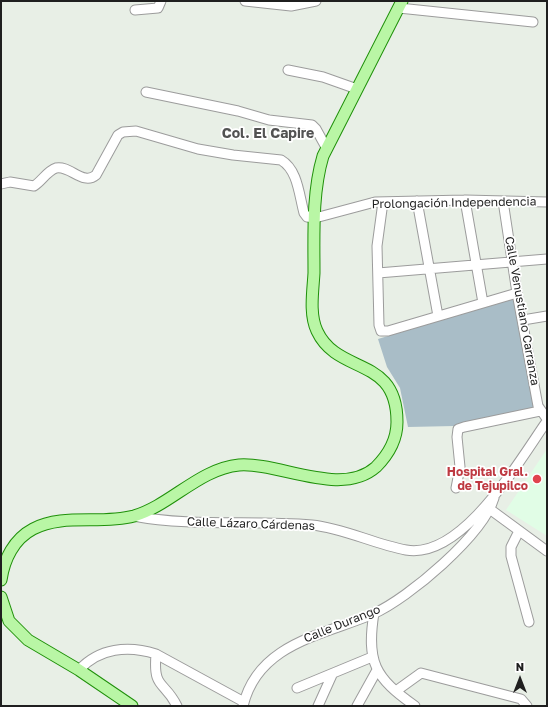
<!DOCTYPE html>
<html>
<head>
<meta charset="utf-8">
<style>
  body { margin:0 }
  #map { position:relative; width:548px; height:707px; overflow:hidden; background:#e8efe6; font-family:"Golos Text",sans-serif }
  canvas { display:block }
  .frame { position:absolute; inset:0; border:2px solid #1f1f1f; pointer-events:none }
  .north { position:absolute; left:500px; top:659px; width:40px; height:40px; -webkit-text-stroke:3px #fff; paint-order:stroke; rotate:0deg; font-size:11px; font-weight:700; line-height:16px; text-align:center; color:#1f1f1f }
  .north::after { content:''; display:block; margin:auto; width:14px; height:18px; background:#1f1f1f; clip-path:polygon(50% 0,100% 100%,50% 72%,0 100%) }
</style>
</head>
<body>
<div id="map">
<canvas width="548" height="707"></canvas>
<div class="frame"></div>
<div class="north">N</div>
</div>
<script>
const g = document.querySelector('canvas').getContext('2d');
g.lineJoin = 'round';
function fill(path, color) { g.fillStyle = color; g.fill(path, 'evenodd'); }
function stroke(path, color, width, dash) { g.strokeStyle = color; g.lineWidth = width; g.lineCap = dash ? 'butt' : 'round'; g.setLineDash(dash || []); g.stroke(path); }
function drawText(font, color, halo, rows, align = 'center') {
  g.font = font + ' "Golos Text",sans-serif'; g.lineWidth = 3.5; g.setLineDash([]); g.textBaseline = 'middle'; g.strokeStyle = halo; g.fillStyle = color; for (const [text, x, y, turn = 0] of rows) {
    g.save(); g.translate(x, y); g.rotate((+turn || 0) * Math.PI / 180); g.textAlign = isNaN(turn) ? turn : align; if (halo) g.strokeText(text, 0, 0); g.fillText(text, 0, 0); g.restore();
  }
}
const education = new Path2D(`
  M547,449V536L506,510Z`);
const cemetery = new Path2D(`
  M515,298L536,410L454,426L408,427L400,388L387,367L378,339Z`);
const minor = new Path2D(`
  M245,1L291,6L316,1
  M399,8L533,22
  M135,10L158,8L161,1
  M288,70L323,77L357,89
  M146,92L238,111L269,120L312,125L316,129L327,149
  M1,184L10,182L34,186C42,181 47,171 56,168C70,165 83,186 96,175L118,135L123,132L136,131L198,149L233,155L281,160C298,170 299,195 304,213L307,217L315,218L375,202L465,200L547,202
  M465,200L483,303
  M417,201L438,316
  M503,201L517,293L538,406L547,419
  M383,202L377,246L379,325L381,331H388L517,293
  M378,273L547,259
  M523,320L547,316
  M456,488L460,467L457,437L458,429L464,427L540,411
  M491,510L547,551
  M133,516C192,527 252,520 312,525C343,528 374,544 406,550C462,560 519,461 547,421
  M519,531L511,547V556L529,622
  M374,613C366,662 375,678 415,706
  M156,654C153,690 164,680 177,706
  M79,670C99,648 128,645 156,654L244,702
  M297,688L372,657
  M396,691L421,673L521,699L527,706
  M243,706C258,643 324,635 373,614C409,598 483,535 494,498
  M318,706L332,675
  M357,706L377,670`);
const major = new Path2D(`
  M1,580C4,559 14,539 33,529C63,513 101,525 134,516C171,505 199,469 239,465C279,462 341,498 376,467C388,455 397,439 397,422C397,355 338,376 317,331C309,314 313,291 314,273C314,234 312,193 323,156L402,1
  M1,597L9,621L28,640L79,670L132,706`);
const markers = [
  [537,479,5,"#e0444e"]
];
const streetNames = [
  ["Prolongación Independencia",454,203,-1],
  ["Calle Venustiano Carranza",522,311,80],
  ["Calle Lázaro Cárdenas",251,524,2],
  ["Calle Durango",342,624,-22]
];
const healthNames = [
  ["Hospital Gral.",528,472],
  ["de Tejupilco",528,486]
];
const quarterNames = [
  ["Col. El Capire",268,134]
];
fill(education, '#e1fde6');
fill(cemetery, '#a9bdc7');
stroke(minor, '#9c9c9c', 11);
stroke(major, '#1f900a', 13);
stroke(minor, '#fff', 9);
stroke(major, '#b9f6a5', 11);
for (const [x, y, r, color] of markers) { const dot = new Path2D(); dot.arc(x, y, r, 0, 2 * Math.PI); g.fillStyle = color; g.fill(dot); stroke(dot, '#fff', 1.5); }
drawText('12px', '#1f1f1f', '#fff', streetNames);
drawText('bold 12px', '#be3a42', '#fff', healthNames, 'right');
drawText('bold 14px', '#525252', '#fff', quarterNames);
</script>
</body>
</html>
